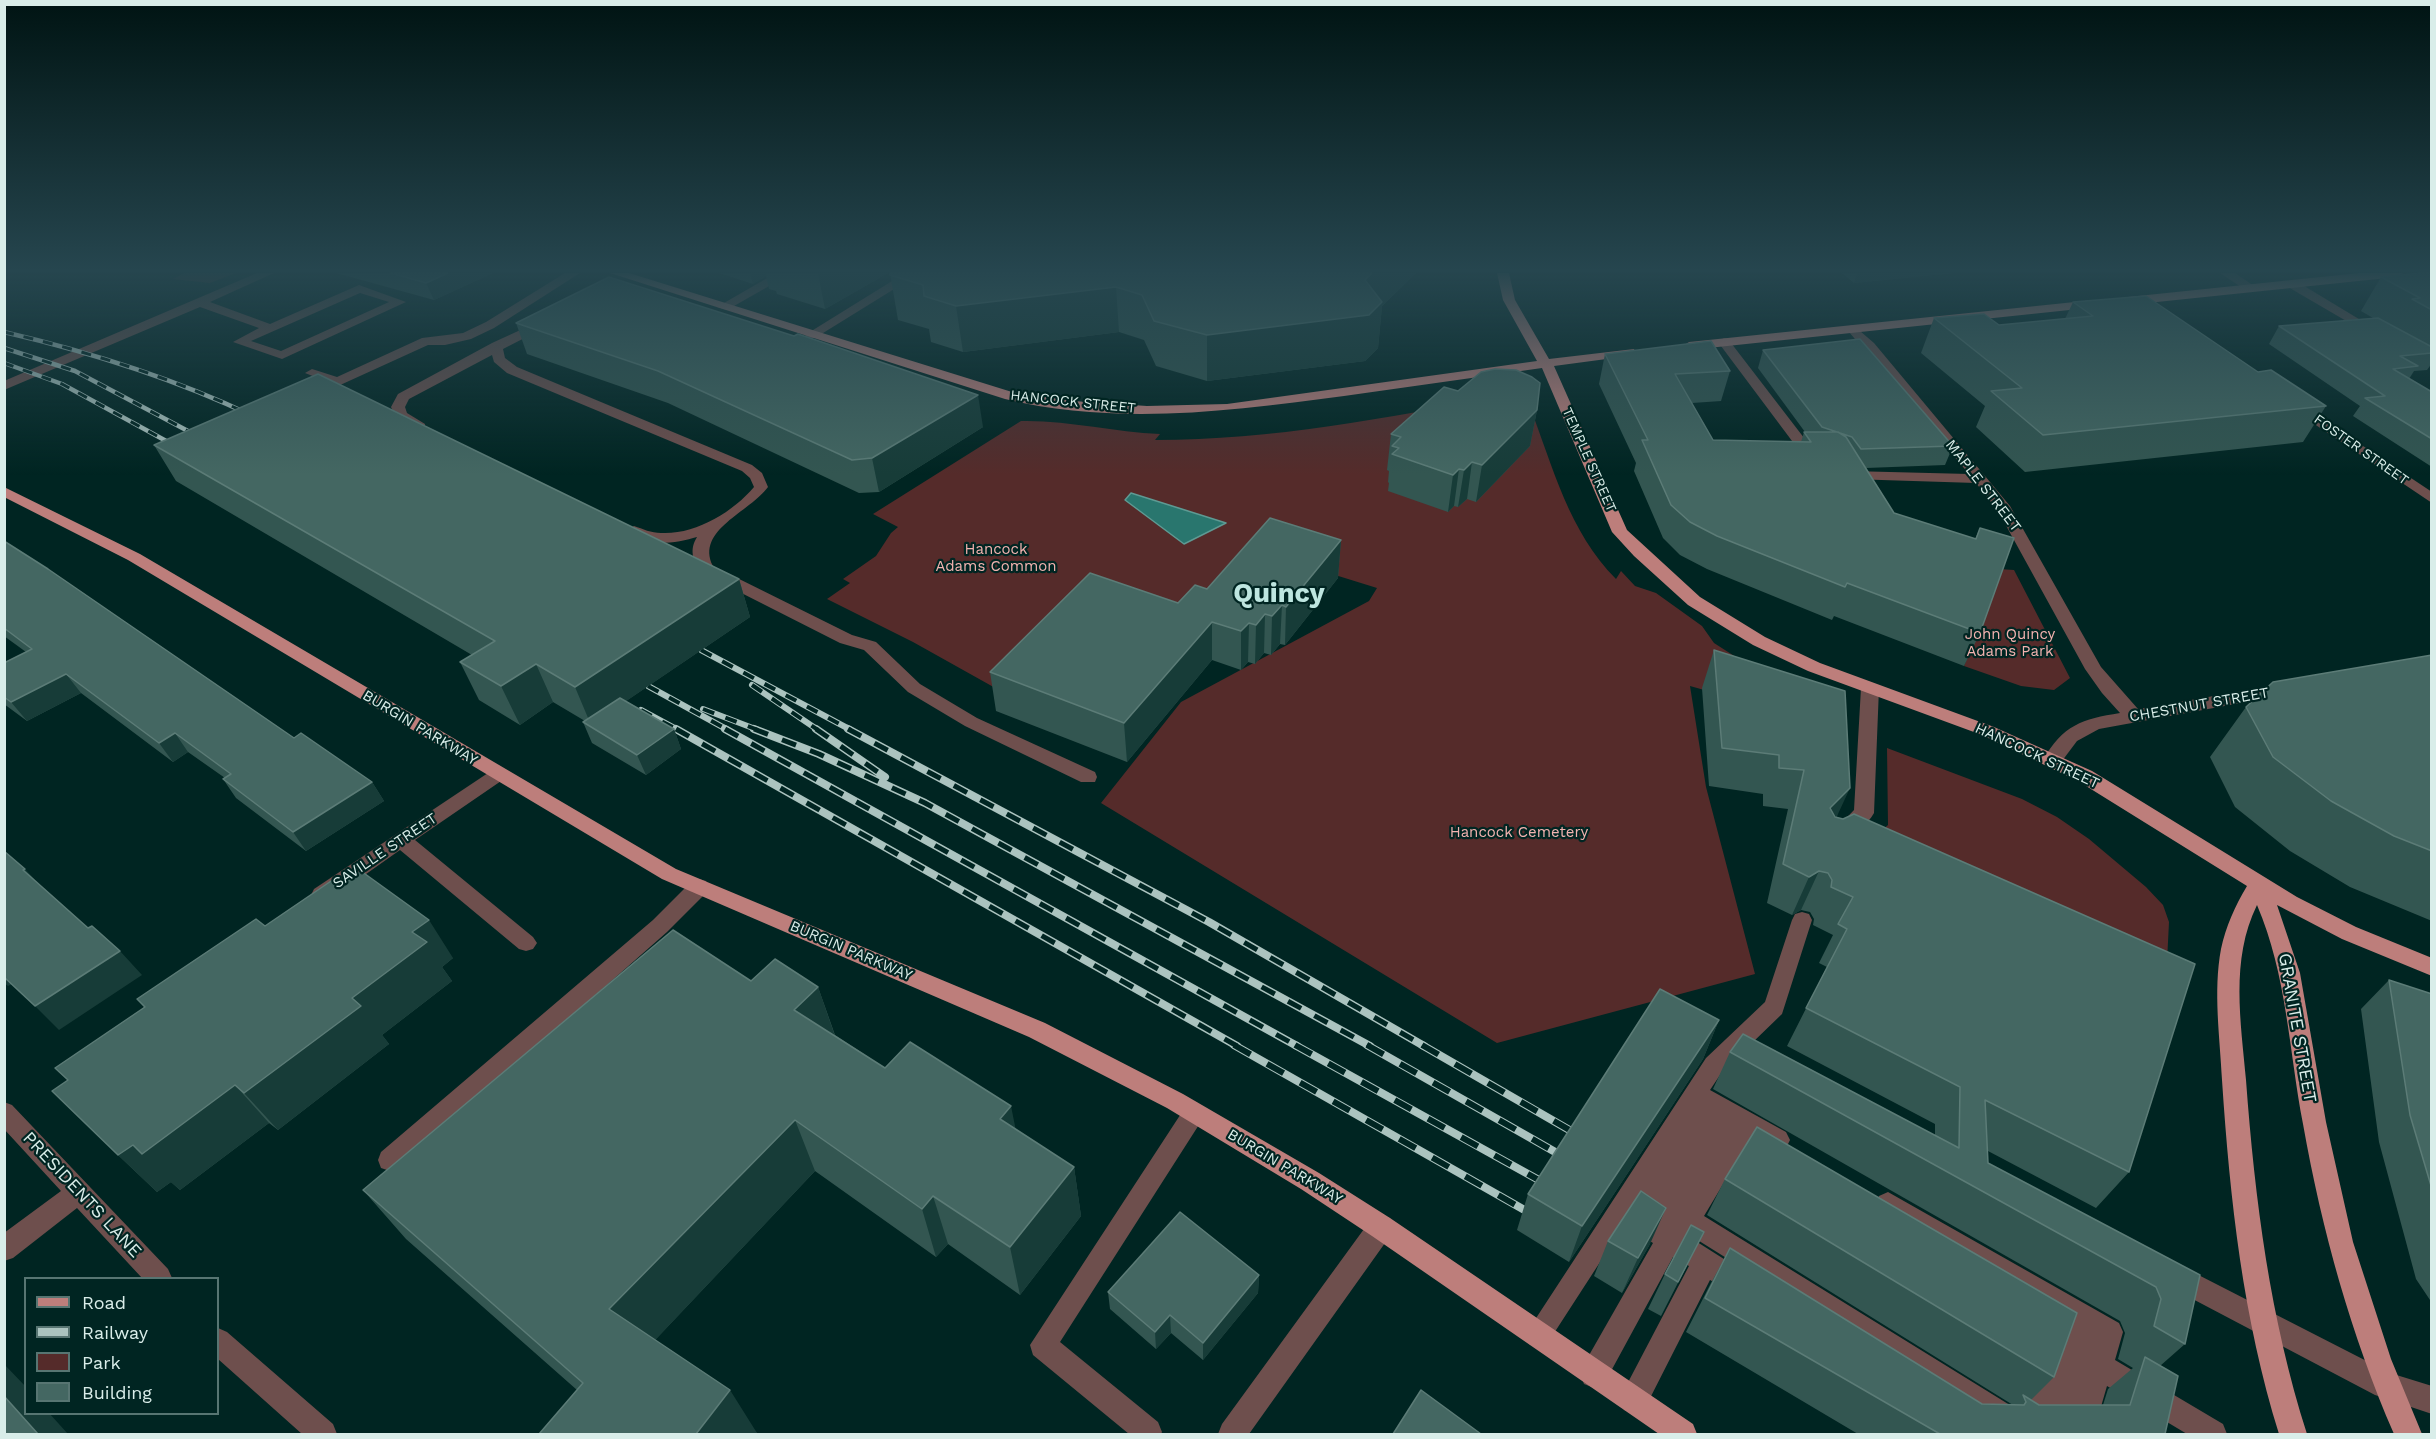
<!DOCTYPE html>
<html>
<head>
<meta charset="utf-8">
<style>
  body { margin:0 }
  #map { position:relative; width:2436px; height:1439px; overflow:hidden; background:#002522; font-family:"Work Sans",sans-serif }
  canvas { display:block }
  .frame { position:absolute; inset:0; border:6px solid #d9ede9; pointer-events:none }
  .legend { position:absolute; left:24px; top:1277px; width:195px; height:138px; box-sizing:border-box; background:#002522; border:2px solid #577572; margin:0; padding:8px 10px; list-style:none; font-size:18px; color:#d9ede9 }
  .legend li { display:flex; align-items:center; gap:12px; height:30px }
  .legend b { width:30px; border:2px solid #577572 }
</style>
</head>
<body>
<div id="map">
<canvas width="2436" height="1439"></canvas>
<div class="frame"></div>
<ul class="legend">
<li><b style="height:8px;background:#bd7e7b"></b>Road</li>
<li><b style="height:8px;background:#abc3bf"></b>Railway</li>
<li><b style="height:16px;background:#552b2a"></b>Park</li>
<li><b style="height:16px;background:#446762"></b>Building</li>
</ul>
</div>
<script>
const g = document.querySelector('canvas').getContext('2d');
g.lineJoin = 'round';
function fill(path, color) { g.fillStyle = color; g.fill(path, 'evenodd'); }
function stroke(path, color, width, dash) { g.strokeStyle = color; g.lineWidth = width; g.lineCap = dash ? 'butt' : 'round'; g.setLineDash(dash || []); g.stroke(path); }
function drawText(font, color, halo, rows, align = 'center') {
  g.font = font + ' "Work Sans",sans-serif'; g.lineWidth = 4.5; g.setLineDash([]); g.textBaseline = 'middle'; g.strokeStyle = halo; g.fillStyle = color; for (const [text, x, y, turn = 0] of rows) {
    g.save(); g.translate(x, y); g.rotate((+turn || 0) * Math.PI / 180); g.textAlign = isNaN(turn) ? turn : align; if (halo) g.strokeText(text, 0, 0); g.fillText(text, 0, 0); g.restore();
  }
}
const green = new Path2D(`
  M184,273H236L210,283L173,279Z
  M1501,396L1530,407C1553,467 1569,532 1616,579L1621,571L1635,586L1656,593L1702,626L1714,643L1739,659L1722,695L1690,686L1706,787L1755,974L1497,1043L1101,803L1181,702L1369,601L1377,588L1245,547L1171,631L1006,694L913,642L827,599L850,583L843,579L876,556L891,533L898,527L873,514L1021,421C1068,420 1113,432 1160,434L1155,440C1272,440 1387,418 1501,396Z
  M1999,569L2014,570L2070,678L2054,690L2021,686L1964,666Z
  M1887,748L2022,799L2057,817L2089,839L2146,887L2163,905L2169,922L2165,1002L1850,859L1888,825Z`);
const water = new Path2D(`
  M1131,493L1226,523L1184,544L1125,500Z`);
const minor = new Path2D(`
  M257,273H274L210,302L270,324L359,285L406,302L282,359L233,342L259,328L200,307L4,390V381ZM360,293L389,302L281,351L251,341Z
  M565,273H580L494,328L471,339L445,345H428L338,386L305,373L312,369L337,377L422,338L463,333L486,322Z
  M776,273H792L727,310L717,307Z
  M905,273H920L815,338H807L805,335Z
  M2220,273H2235L2257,288L2247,291Z
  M2288,281H2296L2382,333L2380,336H2372L2288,287Z
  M540,321L546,325L544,328L503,349L505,358L517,367L752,465L762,473L768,487C750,512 695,530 713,566L852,635L876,642L920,684L977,718L1095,772L1097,777L1095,782H1081L965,726L908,692L864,650L840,643L700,572C693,560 689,550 697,537C677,543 642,549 626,531L634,526C643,529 651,533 661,533C695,535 733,512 754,487L750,478L742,471L507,373L494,362L492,355L409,399L405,407L407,413L425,424V430C411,433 396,419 391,407L398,394L492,343Z
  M1853,325L1874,343L2010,506L2101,667L2138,709L2284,684L2290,686L2293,690L2290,694L2099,729L2077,741L2059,765H2045L2043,760C2063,725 2082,719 2120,713L2102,693L2085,669L1998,511L1976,483L1850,479L1843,475L1850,471L1969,474L1849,332V326Z
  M1724,338L1728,339L1811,447L1823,451V457L1818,458L1801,453L1718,342Z
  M2297,402L2432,492V503L2292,409L2290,406Z
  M1870,682L1879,688L1874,813C1867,825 1850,843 1835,838L1832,833L1854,810L1861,688Z
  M497,767L504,769L506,774L504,779L415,840L533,937L537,943L533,949L526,951L519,949L400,850L328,901L321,903L314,901L311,895L314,889Z
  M699,879L706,881L709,887L706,893L667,932L399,1168L390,1171L381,1168L378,1160L381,1152L653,920L692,881Z
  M1802,912L1809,914L1812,920L1782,1014L1722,1072L1710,1090L1786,1132L1790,1140L1786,1148L1776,1150L1778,1155L1771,1171L1762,1174L1737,1161L1704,1216L2013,1407L2017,1417L2013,1427L2003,1431L1696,1239L1694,1240L1746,1273L1750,1282L1746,1291L1737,1295L1710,1280L1644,1410L1634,1414L1624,1410L1620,1400L1624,1390L1689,1266L1673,1257L1604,1384L1594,1388L1584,1384L1580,1374L1584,1364L1653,1243L1628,1227L1626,1222L1547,1344L1538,1348L1529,1344L1525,1335L1706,1058L1765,1002L1792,920L1795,914Z
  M4,1102L12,1105L168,1269L172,1278H142L77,1208L13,1258L4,1261V1233L61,1191L4,1129Z
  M1194,1102L1202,1106L1206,1113L1202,1120L1060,1342L1158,1422L1162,1432L1161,1434H1129L1033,1355L1030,1345L1186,1106Z
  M1888,1192L2119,1323L2123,1332L2115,1360L2223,1424L2227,1434H2187L2107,1386L2093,1434H2022L2018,1426L2043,1354L2053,1350L2060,1354L2064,1344L2040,1330L2036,1321L2040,1312L2045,1309L1879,1212L1876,1204L1879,1196Z
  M1381,1215L1390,1218L1394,1227L1390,1236L1249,1434H1218L1222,1424L1372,1218Z
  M2177,1264L2390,1373L2432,1386V1414L2375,1395L2168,1286L2164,1277L2168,1268Z
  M218,1328L227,1332L333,1424L337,1434H302L218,1359Z`);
const major = new Path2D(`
  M610,273H629L1012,392L1073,401L1147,406L1227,404L1537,361L1503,300L1497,273H1509L1515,300L1549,359L1634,349L1635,352L1629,356L1554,366L1627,530L1700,597L1765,637L1820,663L1994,727L2092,771L2297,897L2356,927L2432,958V976L2342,939L2277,905L2300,973L2326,1122L2353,1242L2391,1359L2422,1434H2394C2351,1335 2322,1231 2303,1124C2289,1051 2287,975 2257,905C2230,960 2241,1022 2246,1080C2255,1201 2270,1318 2307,1434H2279C2243,1318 2230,1201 2222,1080C2220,1037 2213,992 2221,949C2226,926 2235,906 2247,886L2078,781L1982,735L1808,671L1753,645L1688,605L1634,556L1612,532L1542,368C1476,377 1410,387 1344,396C1233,411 1116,426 1005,399Z
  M2359,273H2403L2397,277L2128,305L2122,301L2128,297Z
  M2094,300L2098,301V307L1689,350L1683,346L1689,342Z
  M4,487L140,554L676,869L1045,1023L1183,1094L1319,1173L1390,1218L1693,1424L1697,1434H1659L1372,1236L1301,1189L1167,1108L1029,1037L662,879L128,560L4,497Z`);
const railFar3 = new Path2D(`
  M4,332C90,352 173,378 253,416
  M4,348L75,371L203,439
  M4,363L62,384L179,448`);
const railFar2 = new Path2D(`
  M701,650L851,730
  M752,685L818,730
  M648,686L728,730
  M703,709L758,730
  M641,710L678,730`);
const railFar1 = new Path2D(`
  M676,729L1237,1046
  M725,729L1297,1046
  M754,729L819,754L925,803L1370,1046
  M816,729L885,777
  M848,729L1209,922L1424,1046`);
const rail = new Path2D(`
  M1234,1045L1528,1212
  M1295,1045L1546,1184
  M1367,1045L1564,1157
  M1422,1045L1578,1135`);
const wall = new Path2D(`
  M336,273H493L434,300Z
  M719,273H888L825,309L777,294L776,291L769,289L766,276L753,284Z
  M890,273H1416L1382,306L1378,348L1365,361L1207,381L1156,366L1144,340L1119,332L963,352L931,342L929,329L898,320Z
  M1842,273H1954L1854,283Z
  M2432,273V363L2427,370L2414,371L2409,379L2432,392V467L2353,416L2360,406L2269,344L2279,326L2373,318L2361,311L2381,277Z
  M2073,302L2258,372L2326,406L2303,442L2025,472L1976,427L1985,406L1921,353L1934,318L1999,325L2065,319Z
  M516,323L983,427L879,492L859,493L668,403L527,354Z
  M1763,350L1953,446L1945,465L1866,468L1894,513L1975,539L1980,528V633L1964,666L1834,616L1832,620L1707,569L1680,555L1663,538L1634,471L1636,463L1599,384L1605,354L1730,371L1721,401L1692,403L1713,440L1801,442L1804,432H1805L1758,368Z
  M1458,391L1537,410L1530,446L1476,502L1467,499L1458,507L1454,506L1448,512L1388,491L1389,483L1388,482L1389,471L1387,470L1391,434Z
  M154,445L739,579L750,617L626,701L674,729L681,749L646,775L592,743L583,722L585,721L553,702L520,725L479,700L460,662L472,655L176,481Z
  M1341,540L1338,578L1285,645L1280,644L1271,655L1264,653L1255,664L1248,662L1241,670L1212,660L1127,762L996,711L990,672L1178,603L1207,589Z
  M4,541L294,738L372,782L384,801L306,851L236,798L223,779L225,778L188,752L173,762L81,693L27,721L4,704V663L26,652L4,636Z
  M1714,650L1845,691L1837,817L2129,1172L2096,1208L1988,1151V1163L2200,1275L2185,1344L2160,1366L2165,1434H1858L1686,1332L1711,1283L1730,1248L1982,1404L2013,1405L1707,1215L1725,1179L2054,1377L2031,1400L2039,1405H2103L2108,1389L2133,1368L2118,1359L2125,1333L2120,1321L1713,1089L1730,1052L1935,1135V1124L1787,1046L1827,967L1819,963L1833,935L1813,925L1814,919L1810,912L1801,910L1792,915L1767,903L1788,809L1763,806V794L1709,786L1702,688Z
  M2432,655V921L2350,887L2290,851L2235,807L2210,757L2246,707Z
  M265,926L453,958L442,967L452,981L382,1035L389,1044L278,1130L269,1123L180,1190L171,1182L157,1192L118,1155L68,1080L144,1007L137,999Z
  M2389,980L2432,994V1303L2416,1279L2379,1142L2361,1009Z
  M751,981L818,987L835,1035L885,1068L1016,1130L1074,1167L1081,1216L1020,1295L948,1244L936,1257L815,1171L655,1340L757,1433L756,1434H539L577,1390L406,1239L363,1190Z
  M1719,1020L1703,1059L1569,1262L1517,1230L1528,1194Z
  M1704,1232L1661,1316L1648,1309L1665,1274Z
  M1608,1241L1650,1244L1622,1293L1594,1276Z
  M1259,1275L1258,1293L1203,1360L1171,1333L1156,1349L1110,1309L1108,1292Z`);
const shadedWall = new Path2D(`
  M448,273H493L434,300L426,283Z
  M750,273H766V276L753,284Z
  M818,273H888L825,309Z
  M1372,273H1416L1382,306L1378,348L1365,361L1207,381V335L1365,280Z
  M1857,273H1954L1854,283Z
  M1116,287L1119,332L963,352L956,306Z
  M978,395L983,427L879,492L872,458Z
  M1537,410L1530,446L1476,502L1482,465Z
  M1472,462L1467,499L1458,507L1464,470Z
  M1459,469L1454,506L1448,512L1453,475Z
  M1341,540L1338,578L1285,645L1286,607Z
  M739,579L750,617L591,725L575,687Z
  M1282,605L1280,644L1271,655L1272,616Z
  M1265,614L1264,653L1255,664L1256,625Z
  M1212,622V660L1127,762L1124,723Z
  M1249,623L1248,662L1241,670V631Z
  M536,664L553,702L520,725L501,686Z
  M66,674L81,693L27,721L11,702Z
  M674,729L681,749L646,775L637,755Z
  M175,733L188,752L173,762L159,743Z
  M372,782L384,801L306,851L293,832Z
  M1850,788L1832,827L1830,808Z
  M25,869L48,894L23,870Z
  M1819,871L1801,910L1792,915L1809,877Z
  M429,920L453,958L442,967L452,981L382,1035L389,1044L278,1130L244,1093L352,998L412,932Z
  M120,951L142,975L59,1030L35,1006Z
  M4,977L12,984L8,986L4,983Z
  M818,987L836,1039L794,1010Z
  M1719,1020L1703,1059L1569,1262L1582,1226Z
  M235,1085L269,1123L180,1190L171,1182L157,1192L118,1155L133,1145Z
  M1011,1106L1021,1156L1000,1119Z
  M795,1120L815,1171L641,1355L609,1309Z
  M1074,1167L1081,1216L1020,1295L1010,1247Z
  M933,1196L948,1244L936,1257L922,1209Z
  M1666,1208L1650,1244L1622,1293L1638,1258Z
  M1259,1275L1258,1293L1203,1360V1343Z
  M1170,1315L1171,1333L1156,1349L1155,1332Z
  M4,1364L26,1387V1413H49L68,1434H38L4,1396Z
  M730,1390L757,1433L756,1434H696Z`);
const building = new Path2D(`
  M391,273H448L426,283Z
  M890,273H1372L1365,280L1382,302L1369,315L1207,335L1154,321L1142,295L1116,287L956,306L924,296L923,285L890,275Z
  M2420,273H2432V310L2412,299L2420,298L2381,277Z
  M609,277L794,336L798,334L978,395L872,458L852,460L658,371L516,323Z
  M2146,296L2258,372L2271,370L2326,406L2043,435L1991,391L2022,388L1934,318L1984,314L1999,325L2093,316L2073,302Z
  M2378,318L2432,347V353L2400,356L2418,366L2393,369L2432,392V439L2365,398L2385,396L2279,326Z
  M1860,339L1953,446L1861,449L1852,437L1822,427L1763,350Z
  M1711,341L1730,371L1675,374L1713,440L1811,442L1804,432H1838L1846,437L1894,513L1976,539L1980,528L2014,538L1980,633L1847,583L1845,587L1717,536L1690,522L1671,505L1642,440H1648L1605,354Z
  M1495,369L1516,370L1532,377L1540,383L1537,410L1482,465L1472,462L1464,470L1459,469L1453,475L1392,454L1399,448L1392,446L1401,437L1391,434L1444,387L1458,391L1481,372Z
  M318,374L739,579L575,687L536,664L501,686L460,662L495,641L154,445Z
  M1270,518L1341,540L1286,607L1282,605L1272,616L1265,614L1256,625L1249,623L1241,631L1212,622L1124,723L990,672L1090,573L1178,603L1195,585L1207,589Z
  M4,541L48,569L294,738L301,733L372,782L293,832L223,779L231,774L175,733L159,743L66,674L11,702L4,697V663L32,649L4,628Z
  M1714,650L1845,691L1850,788L1830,808L1835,817L1843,819L1854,814L2195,964L2129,1172L1985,1100L1988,1163L2200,1275L2185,1344L2154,1326L2161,1299L2156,1287L1730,1052L1743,1034L1959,1148L1960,1087L1806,1008L1847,929L1838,924L1853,897L1831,887L1832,880L1828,873L1819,871L1809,877L1783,864L1804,770L1779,768V755L1722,748Z
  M2432,655V851L2394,836L2331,801L2273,757L2246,707L2273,682Z
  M620,698L674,729L637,755L583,722Z
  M4,851L25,869L23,870L88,928L92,926L120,951L35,1006L4,977Z
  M361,871L429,920L412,932L427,942L352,998L361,1006L244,1093L235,1085L142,1154L133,1145L118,1155L52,1091L68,1080L55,1068L145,1007L137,999L256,919L265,926L337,877L345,883Z
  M673,930L751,981L775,959L818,987L794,1010L885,1068L910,1042L1011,1106L1000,1119L1074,1167L1010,1247L933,1196L922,1209L795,1120L609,1309L730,1390L696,1434H539L583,1383L363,1190Z
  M2389,980L2432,994V1189L2410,1115Z
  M1660,989L1719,1020L1582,1226L1528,1194Z
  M1757,1127L2077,1313L2054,1377L1725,1179Z
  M1641,1191L1666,1208L1638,1258L1608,1241Z
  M1180,1212L1259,1275L1203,1343L1170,1315L1155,1332L1108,1292Z
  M1691,1225L1704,1232L1678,1282L1665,1274Z
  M1730,1248L1982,1404L2024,1405L2026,1402L2023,1395L2039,1405H2130L2145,1357L2178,1376L2165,1434H1940L1705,1298Z
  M1421,1390L1481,1434H1393Z
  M4,1396L38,1434H4Z`);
const farStreetnames = [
  ["HANCOCK STREET",1073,402,6],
  ["FOSTER STREET",2361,450,35],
  ["TEMPLE STREET",1589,460,66]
];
const streetNames = [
  ["MAPLE STREET",1983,486,52],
  ["CHESTNUT STREET",2199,705,-10],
  ["BURGIN PARKWAY",420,728,31],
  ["HANCOCK STREET",2037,756,25],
  ["SAVILLE STREET",385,851,-34],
  ["BURGIN PARKWAY",851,951,23],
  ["BURGIN PARKWAY",1285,1167,31]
];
const parkNames = [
  ["Hancock",996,550],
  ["Adams Common",996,567],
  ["John Quincy",2010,635],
  ["Adams Park",2010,652],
  ["Hancock Cemetery",1519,833]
];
const nearStreetnames = [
  ["GRANITE STREET",2297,1028,80],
  ["PRESIDENTS LANE",82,1195,47]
];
const townNames = [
  ["Quincy",1279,594]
];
fill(green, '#552b2a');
fill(water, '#29766e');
stroke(water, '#5e9a93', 1.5);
fill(minor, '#6e4f4d');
fill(major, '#bd7e7b');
stroke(railFar3, '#abc3bf', 4.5);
stroke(railFar2, '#abc3bf', 6);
stroke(railFar1, '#abc3bf', 8);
stroke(rail, '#abc3bf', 8);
stroke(railFar3, '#002522', 3, [10]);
stroke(railFar2, '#002522', 4, [12]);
stroke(railFar1, '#002522', 5, [15]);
stroke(rail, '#002522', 6, [19]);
fill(wall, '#335651');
fill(shadedWall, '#173c38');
fill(building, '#446762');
stroke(building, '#5c7c77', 1.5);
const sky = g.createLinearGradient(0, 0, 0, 475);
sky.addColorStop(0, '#001413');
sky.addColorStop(0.57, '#26464f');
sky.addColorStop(1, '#26464f00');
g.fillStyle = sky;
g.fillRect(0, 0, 2436, 475);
drawText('14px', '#d9ede9', '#002522', farStreetnames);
drawText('15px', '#d9ede9', '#002522', streetNames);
drawText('15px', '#f3b3b0', '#002522', parkNames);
drawText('18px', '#d9ede9', '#002522', nearStreetnames);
drawText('bold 27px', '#bee6e0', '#002522', townNames);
</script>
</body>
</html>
